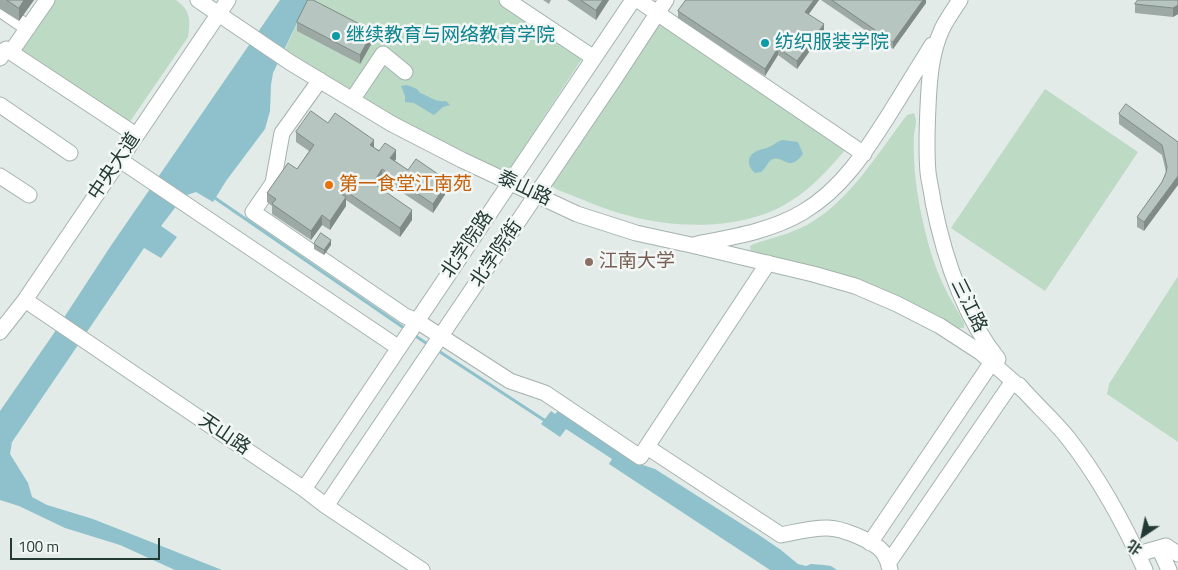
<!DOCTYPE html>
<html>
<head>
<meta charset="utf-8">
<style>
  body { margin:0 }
  #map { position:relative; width:1178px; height:570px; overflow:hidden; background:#e2ebe7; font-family:"Titillium Web","Noto Sans SC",sans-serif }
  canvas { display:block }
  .north { position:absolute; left:1118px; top:510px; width:50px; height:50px; -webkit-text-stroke:4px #f2f7f5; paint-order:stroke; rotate:214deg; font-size:14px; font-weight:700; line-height:20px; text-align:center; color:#233a34 }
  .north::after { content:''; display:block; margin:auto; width:18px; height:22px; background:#233a34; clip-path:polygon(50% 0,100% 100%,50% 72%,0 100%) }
  .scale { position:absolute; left:10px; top:538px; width:150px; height:22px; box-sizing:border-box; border:2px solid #233a34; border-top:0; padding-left:6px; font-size:15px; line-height:18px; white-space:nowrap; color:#233a34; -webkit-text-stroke:4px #f2f7f5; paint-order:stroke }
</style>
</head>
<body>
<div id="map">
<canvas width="1178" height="570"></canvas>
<div class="north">北</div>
<div class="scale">100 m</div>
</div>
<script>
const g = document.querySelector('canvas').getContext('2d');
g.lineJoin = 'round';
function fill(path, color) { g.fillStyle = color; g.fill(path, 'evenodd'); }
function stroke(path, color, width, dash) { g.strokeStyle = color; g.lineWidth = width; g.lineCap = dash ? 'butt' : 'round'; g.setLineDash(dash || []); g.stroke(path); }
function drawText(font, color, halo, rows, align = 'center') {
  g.font = font + ' "Titillium Web","Noto Sans SC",sans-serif'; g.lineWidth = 5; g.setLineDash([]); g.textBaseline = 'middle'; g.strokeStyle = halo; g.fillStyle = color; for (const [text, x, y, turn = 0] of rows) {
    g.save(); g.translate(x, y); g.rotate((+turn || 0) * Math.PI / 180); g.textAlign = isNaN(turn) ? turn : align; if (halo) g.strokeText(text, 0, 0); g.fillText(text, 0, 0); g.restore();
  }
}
const green = new Path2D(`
  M51,0H176C190,10 191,20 188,37L129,123L18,49Z
  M308,0H498L583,57L505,176L433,140L282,56Z
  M660,23L847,148C830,167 812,189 789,202C745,230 679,229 630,216C605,210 582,199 558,190L552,186L554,178Z
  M1045,89L1138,152L1045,291L951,228Z
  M914,113C918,123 915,126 914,135C913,156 915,177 918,197C923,225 930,256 942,282C948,296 957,309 964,323V328H957L936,315L901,297L865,282L832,271L751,253L750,246C759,241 769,240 779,236C788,234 798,229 807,225C851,200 877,154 907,115Z
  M1178,276V442L1107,394L1109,384Z`);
const water = new Path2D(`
  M280,0H308L273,73L271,85L270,111L265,129L226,181L213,202L196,192L184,196L161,226L177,237L161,258L144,248L12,442L10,454L28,483L32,497L47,505L93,519L222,570H175L120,545L65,528L19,506L0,500V411L52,336L110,247Z
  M407,85L417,89L420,93C429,96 437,103 446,101L450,105L443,107L434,115L414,103L405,102V96L401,86Z
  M783,140L798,142L803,154C788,174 783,153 771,160C768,162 765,169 761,172L755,173C747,166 746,156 757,151C761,149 765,149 769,147C774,145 777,141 783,140Z
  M559,410L640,464L655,469L759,535L781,550L798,564L806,566L811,564L824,565L831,566L837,570H770L609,464L612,459L566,429L560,437L541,424L551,411L555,414Z`);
const stream = new Path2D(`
  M215,198L407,330
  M414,335L429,345
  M437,350L544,420`);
const minor = new Path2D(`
  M198,0L291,63L392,124L462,160L577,214L636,233L691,245L813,274L855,286L897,304L940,326L980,352L1024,391
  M507,0L594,58
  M638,0L864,154
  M960,0C954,9 947,19 942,29C931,53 929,81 928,107C927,129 926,150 928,172C929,182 932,192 933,202C944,257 962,314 998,359
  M0,9L28,28
  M11,52L47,0
  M0,58L6,49L136,135
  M320,80L282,133L273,183L253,212L405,316L417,321L510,381L545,393L640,457L768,263
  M352,100L383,54L405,72
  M0,105L70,153
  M120,160L399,348
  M0,176L29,195
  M697,244C733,237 771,231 803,212C842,189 866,151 890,113C904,90 918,68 932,45
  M25,300L304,489L326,506L422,570
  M0,332L25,300L228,0
  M1019,385C1034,403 1053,419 1068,438C1100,479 1124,523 1145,570
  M647,447L781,535C796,532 811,528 827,528C842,528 874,541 883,552C887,558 889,563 890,570
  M304,489L633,0
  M326,506L615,78L666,0
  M870,543L992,362
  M1159,548L1169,570
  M1138,554L1166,546L1178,554
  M889,562L1013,381`);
const wall = new Path2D(`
  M0,0H34L19,21L0,9Z
  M543,0H551L549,4Z
  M567,0H609L596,20Z
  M686,0H819L809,14L824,31L797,69L778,55L765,76L678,18V11Z
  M821,0H926V3L893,49Z
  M1178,0V14L1173,17L1135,13V4Z
  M297,22L373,41L360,64L297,31Z
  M1119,114L1178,142L1144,231L1137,227V217L1162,182L1166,172L1162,155L1119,124Z
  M328,123L396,159L395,161L408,170L448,190L433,213L382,179L377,186L412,220L400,237L346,200V206L330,230L322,225L311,240L272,214V206L267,202V193L297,169L309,151L296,142V132Z
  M314,244L331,245L324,255L314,249Z`);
const shadedWall = new Path2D(`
  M24,0H34L19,21V8Z
  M603,0H609L596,20V10Z
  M814,0H819L805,19V12Z
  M923,0H926V3L893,49V42Z
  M1178,5V14L1173,17V8Z
  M824,24V31L797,69V61Z
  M373,31V41L360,64V55Z
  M778,48V55L765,76V69Z
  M374,140V149L370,145Z
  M396,150V159L390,167V158Z
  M382,169V179L373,192V183Z
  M1178,176V185L1144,231V222Z
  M448,181V190L433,213V204Z
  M346,197V206L330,230V221Z
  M412,210V220L400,237V228Z
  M322,215V225L311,240V231Z
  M331,240V245L324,255V250Z`);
const building = new Path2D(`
  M7,0H24L19,8Z
  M308,0H313L373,31L360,55L297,22Z
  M581,0H603L596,10Z
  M686,0H814L805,12L824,24L797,61L778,48L765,69L678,11Z
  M832,0H923L893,42Z
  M1138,0H1178V5L1173,8L1135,4Z
  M1126,104L1178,142V176L1144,222L1137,217L1162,182L1166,173L1167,167L1162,145L1119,114Z
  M311,111L328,123L335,113L374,140L370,145L379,151L385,143L396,150L390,158L408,170L416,159L448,181L433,204L382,169L373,183L412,210L400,228L341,188L338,192L346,197L330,221L322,215L311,231L272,204L276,199L267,193L288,163L297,169L314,145L296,132Z
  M321,233L331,240L324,250L314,244Z`);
const markers = [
  [336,36,5,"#0f9aa8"],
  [765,43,5,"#0f9aa8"],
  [329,185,5,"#e8710a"],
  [589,262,5,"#8d6e63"]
];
const cultureNames = [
  ["继续教育与网络教育学院",346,36],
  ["纺织服装学院",775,43]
];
const streetNames = [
  ["中央大道",115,167,-56],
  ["泰山路",524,189,25],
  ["北学院路",468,245,-56],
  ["北学院街",497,254,-56],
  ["三江路",968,306,64],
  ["天山路",224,435,34]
];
const foodNames = [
  ["第一食堂江南苑",339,185]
];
const educationNames = [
  ["江南大学",599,262]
];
fill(green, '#bcdac4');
fill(water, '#8ec1cb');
stroke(stream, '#8ec1cb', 3);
stroke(minor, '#a5b2ae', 17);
stroke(minor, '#fff', 15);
fill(wall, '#9da9a5');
fill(shadedWall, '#808a86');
fill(building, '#b7c5c0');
stroke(building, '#808a86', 1);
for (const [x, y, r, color] of markers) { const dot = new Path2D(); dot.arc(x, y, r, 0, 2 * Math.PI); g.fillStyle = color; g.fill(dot); stroke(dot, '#f2f7f5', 2); }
drawText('19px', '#0d838f', '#f2f7f5', cultureNames, 'left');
drawText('19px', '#233a34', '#f2f7f5', streetNames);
drawText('19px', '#c56008', '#f2f7f5', foodNames, 'left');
drawText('19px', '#785e54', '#f2f7f5', educationNames, 'left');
</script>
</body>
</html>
